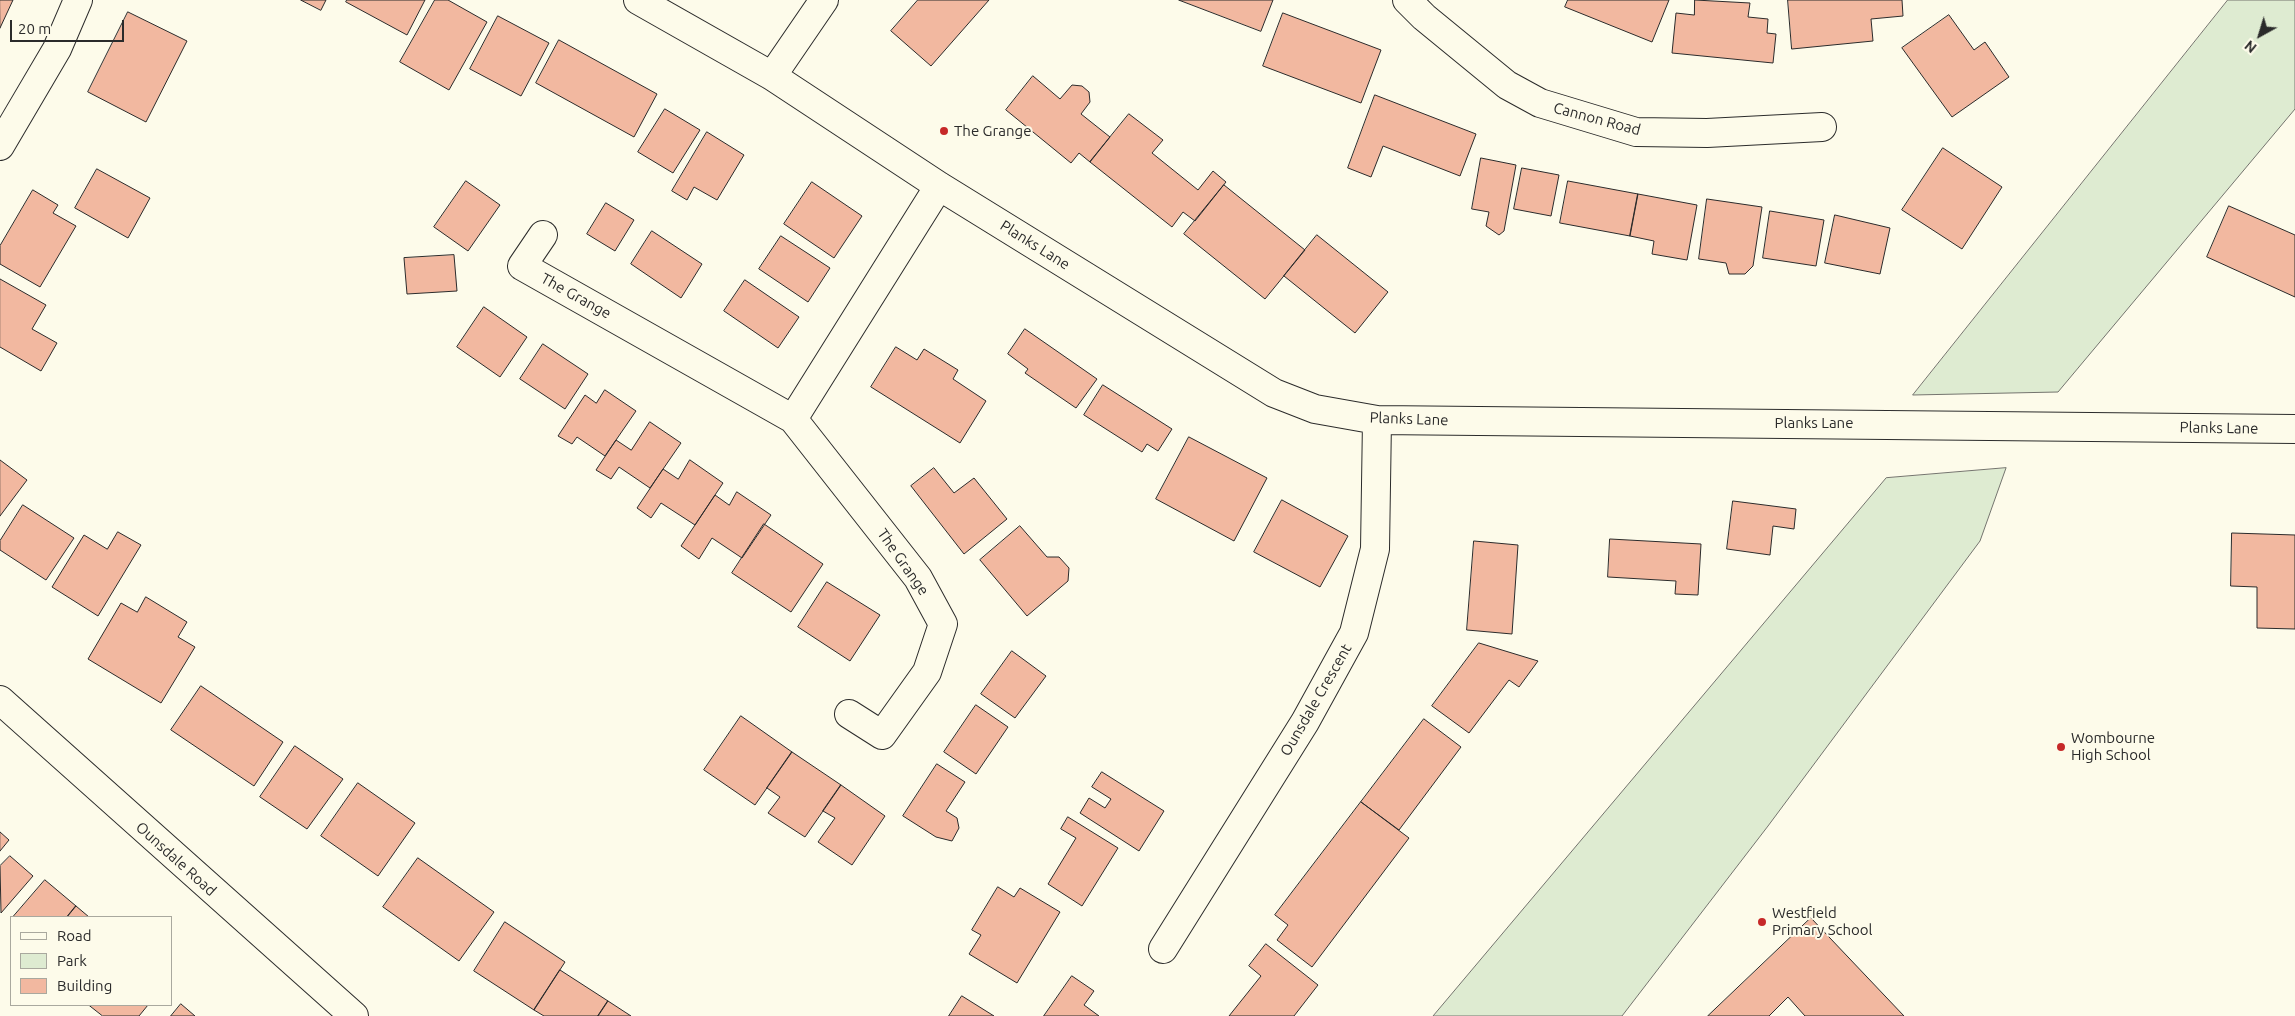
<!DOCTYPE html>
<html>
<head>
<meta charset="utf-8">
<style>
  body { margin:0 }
  #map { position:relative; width:2295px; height:1016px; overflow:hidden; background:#fdfbea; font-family:Ubuntu,sans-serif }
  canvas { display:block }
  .legend { position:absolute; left:10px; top:916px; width:162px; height:90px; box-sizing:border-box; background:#fdfbea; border:1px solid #a9a89e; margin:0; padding:6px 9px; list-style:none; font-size:15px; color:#2b2b2b }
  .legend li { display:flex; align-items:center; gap:10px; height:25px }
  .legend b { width:25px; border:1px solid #a9a89e }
  .north { position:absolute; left:2235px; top:10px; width:50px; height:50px; -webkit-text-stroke:4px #fdfbea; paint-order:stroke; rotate:219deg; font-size:14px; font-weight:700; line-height:20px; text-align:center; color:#2b2b2b }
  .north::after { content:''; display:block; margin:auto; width:18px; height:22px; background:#2b2b2b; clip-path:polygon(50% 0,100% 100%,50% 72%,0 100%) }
  .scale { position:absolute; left:10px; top:20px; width:114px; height:22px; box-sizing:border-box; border:2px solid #2b2b2b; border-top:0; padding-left:6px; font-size:15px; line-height:18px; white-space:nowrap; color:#2b2b2b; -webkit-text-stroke:4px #fdfbea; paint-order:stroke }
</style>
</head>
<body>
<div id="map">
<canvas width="2295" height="1016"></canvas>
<ul class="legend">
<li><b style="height:6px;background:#fdfbea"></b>Road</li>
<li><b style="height:14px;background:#deebd1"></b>Park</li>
<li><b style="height:14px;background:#f2b8a0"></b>Building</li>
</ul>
<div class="north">N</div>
<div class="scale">20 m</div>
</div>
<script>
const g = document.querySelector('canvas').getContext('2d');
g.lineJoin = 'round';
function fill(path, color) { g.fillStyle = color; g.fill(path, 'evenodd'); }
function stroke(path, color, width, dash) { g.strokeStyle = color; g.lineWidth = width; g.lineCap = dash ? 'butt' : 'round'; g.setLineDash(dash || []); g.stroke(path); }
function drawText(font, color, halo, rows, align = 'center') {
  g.font = font + ' Ubuntu,sans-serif'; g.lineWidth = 4; g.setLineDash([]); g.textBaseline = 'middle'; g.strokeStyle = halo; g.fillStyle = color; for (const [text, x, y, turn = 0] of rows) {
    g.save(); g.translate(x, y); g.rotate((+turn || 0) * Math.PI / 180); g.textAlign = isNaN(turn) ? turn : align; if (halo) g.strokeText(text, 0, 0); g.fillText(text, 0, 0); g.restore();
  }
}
const green = new Path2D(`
  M2228,0H2295V109L2058,392L1913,395Z
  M2006,468L1980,541L1768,826L1622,1016H1433L1886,478Z`);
const building = new Path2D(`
  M0,0H13L0,28Z
  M301,0H326L321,10Z
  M347,0H425L407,35L346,2Z
  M435,0H448L487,22L449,90L400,62Z
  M918,0H989L931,66L891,31Z
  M1179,0H1273L1261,31Z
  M1568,0H1669L1652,42L1565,7Z
  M1695,0L1750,3L1748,17L1768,19L1767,33L1776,34L1773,63L1672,53L1676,13L1694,15Z
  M1788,0H1902L1903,16L1871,19L1873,41L1792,49Z
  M128,12L187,41L146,122L88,92Z
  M1283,13L1381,50L1361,103L1263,66Z
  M1949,15L1974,50L1985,42L2009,77L1952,117L1902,48Z
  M498,16L549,43L521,96L470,69Z
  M559,40L657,94L634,137L536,83Z
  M1033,76L1060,99L1072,85L1082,86L1089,92L1090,102L1081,114L1110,137L1090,162L1079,153L1071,163L1006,110Z
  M1375,95L1476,134L1460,176L1383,146L1371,177L1348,168Z
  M665,109L700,130L673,173L638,152Z
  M1129,114L1163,140L1152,153L1198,190L1213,171L1226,182L1195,221L1183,212L1172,227L1090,162Z
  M707,132L744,155L717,200L694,187L687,200L672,191Z
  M1943,148L2002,187L1962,249L1902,210Z
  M1481,158L1516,165L1504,231L1499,235L1486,226L1489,212L1472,209Z
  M1522,168L1559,175L1551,216L1514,209Z
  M97,169L150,198L128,238L75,208Z
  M466,181L500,205L468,251L434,227Z
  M1568,181L1638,194L1630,236L1560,223Z
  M812,182L862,216L834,258L784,224Z
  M1224,185L1305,250L1265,299L1184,234Z
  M33,190L58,205L53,213L76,226L40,287L0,264V246Z
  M1638,194L1697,205L1687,260L1652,254L1654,241L1630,236Z
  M1707,199L1762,207L1753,266L1745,274H1729L1726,263L1699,259Z
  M606,203L634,220L615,251L587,234Z
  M2229,206L2295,235V297L2207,257Z
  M1770,211L1824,220L1816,266L1763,258Z
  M1835,215L1890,228L1880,274L1825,263Z
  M652,231L702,264L681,298L631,264Z
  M1317,235L1388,292L1355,333L1284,276Z
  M781,236L830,268L808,302L759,269Z
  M454,255L457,291L407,294L404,258Z
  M0,279L46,305L32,329L57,343L41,371L0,347Z
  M745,280L799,317L778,348L724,311Z
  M484,307L527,337L500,377L457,347Z
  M1025,329L1097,379L1076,408L1025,373L1028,369L1008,354Z
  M543,344L588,374L565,409L520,379Z
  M896,347L917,360L924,349L958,370L953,379L986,401L960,443L871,387Z
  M1103,385L1172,429L1158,451L1147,444L1142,452L1084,415Z
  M605,390L636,411L605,456L577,437L572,444L558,436L585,395L596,403Z
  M650,422L681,443L650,488L619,467L611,479L596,470L616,440L631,450Z
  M1189,437L1267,478L1234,541L1156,499Z
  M0,460L27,480L0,516Z
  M690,460L723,483L695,525L661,503L651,518L637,508L663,469L678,479Z
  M934,468L954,493L974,478L1007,519L964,554L911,486Z
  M737,492L771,515L742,558L712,538L699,559L681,546L715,495L729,505Z
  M1282,500L1348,536L1320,587L1254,552Z
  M1733,501L1796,509L1794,529L1773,526L1770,555L1727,549Z
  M23,505L74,538L46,580L0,550V541Z
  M764,524L823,564L791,612L732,573Z
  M1020,526L1047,557H1059L1069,568L1068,581L1027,616L980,560Z
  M118,532L141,545L98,616L52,587L84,535L107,549Z
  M2232,533L2295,535V629L2257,628V587L2231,586Z
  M1610,539L1701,544L1698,595L1675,594L1676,581L1608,577Z
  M1474,541L1518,545L1512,634L1467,630Z
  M827,582L880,615L850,661L798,627Z
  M146,597L187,622L178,637L195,647L161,703L88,659L121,603L137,612Z
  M1479,643L1538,661L1519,687L1509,680L1469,733L1432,706Z
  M1012,651L1046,676L1015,718L981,694Z
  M201,686L283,742L254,786L171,730Z
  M976,705L1008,727L976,774L944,752Z
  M741,716L792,752L755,805L704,770Z
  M1424,719L1461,747L1399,830L1361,802Z
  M295,746L343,779L307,829L260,797Z
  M792,752L841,785L805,837L768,813L780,797L767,788Z
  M937,764L965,782L946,811L957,818L959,828L952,841L936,837L903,816Z
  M1102,772L1164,811L1139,851L1080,813L1089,798L1105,808L1111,799L1092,787Z
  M358,783L415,823L378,876L321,836Z
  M841,785L885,816L852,865L818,842L835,818L823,811Z
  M1361,802L1409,838L1312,967L1277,940L1288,925L1275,915Z
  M1068,817L1118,848L1082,906L1048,884L1076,838L1061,829Z
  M0,832L9,840L0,851Z
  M10,856L33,876L1,913L0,866Z
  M418,858L494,912L459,961L383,907Z
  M45,880L76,906L67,917H13Z
  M998,887L1014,897L1020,888L1060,912L1017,983L969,954L981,935L972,930Z
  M76,906L89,917H67Z
  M1811,918L1904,1016H1805L1788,997L1769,1016H1708Z
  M505,922L565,962L534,1010L474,971Z
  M1266,944L1318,985L1294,1016H1229L1261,976L1249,966Z
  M560,970L608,1001L598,1016H544L534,1010Z
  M1072,976L1094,991L1084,1005L1099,1016H1044Z
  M962,996L994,1016H949Z
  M608,1001L631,1016H598Z
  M181,1004L195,1016H171Z
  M89,1005H148L139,1016H103Z`);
const street = new Path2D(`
  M638,0L772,76L939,186L1274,393L1315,409L1377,420L2295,429
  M1407,0L1424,17L1507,85L1540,103L1636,132L1707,133L1822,127
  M772,76L824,0
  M0,146L57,49L78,0
  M543,235L522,266L793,419L918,578L943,624L927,672L882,735L849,714
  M793,419L939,186
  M1163,949L1305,722L1354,633L1375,549L1377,420`);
const secondary = new Path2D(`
  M0,700L354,1016`);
const markers = [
  [944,131,5,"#c62828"],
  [2061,747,5,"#c62828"],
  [1762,922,5,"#c62828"]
];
const streetNames = [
  ["Cannon Road",1597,119,15],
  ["Planks Lane",1035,245,32],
  ["The Grange",576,296,29],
  ["Planks Lane",1409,419,2],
  ["Planks Lane",1814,423],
  ["Planks Lane",2219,428,1],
  ["The Grange",903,562,55],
  ["Ounsdale Crescent",1316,700,-60],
  ["Ounsdale Road",176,859,42]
];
const poiNames = [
  ["The Grange",954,131],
  ["Wombourne",2071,738],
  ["High School",2071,755],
  ["Westfield",1772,913],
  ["Primary School",1772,930]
];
fill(green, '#deebd1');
stroke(green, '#74746e', 1);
fill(building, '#f2b8a0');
stroke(building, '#2b2b2b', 1);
stroke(street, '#2b2b2b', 30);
stroke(secondary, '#2b2b2b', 30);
stroke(street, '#fdfbea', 28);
stroke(secondary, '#fdfbea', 28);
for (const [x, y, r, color] of markers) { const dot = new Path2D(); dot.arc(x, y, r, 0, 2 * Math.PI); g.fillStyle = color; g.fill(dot); stroke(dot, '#fdfbea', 2); }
drawText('15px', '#2b2b2b', '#fdfbea', streetNames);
drawText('15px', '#2b2b2b', '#fdfbea', poiNames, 'left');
</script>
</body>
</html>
